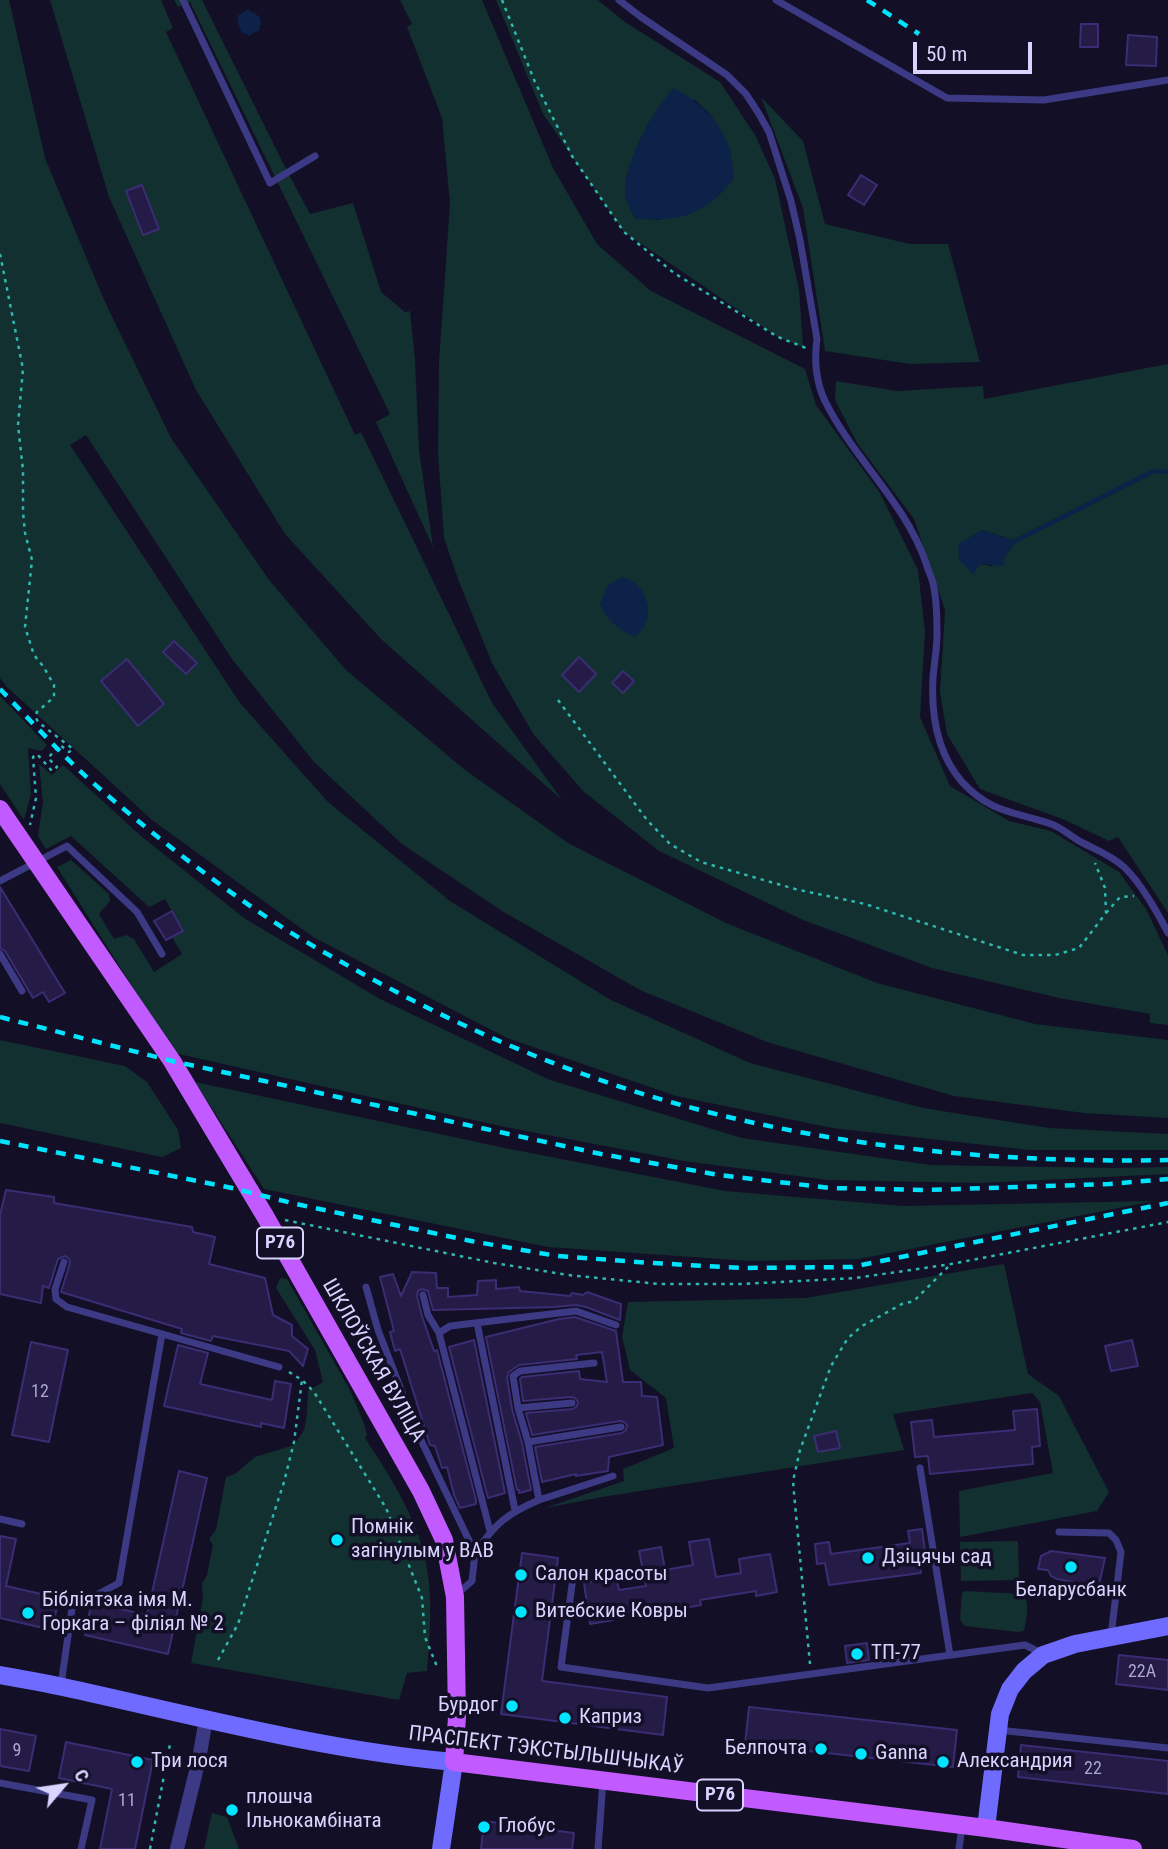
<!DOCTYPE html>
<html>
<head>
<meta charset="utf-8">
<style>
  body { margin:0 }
  #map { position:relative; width:1168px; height:1849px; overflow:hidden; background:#130f26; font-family:"Roboto Condensed",sans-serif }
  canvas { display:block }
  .north { position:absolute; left:28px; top:1751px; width:70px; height:70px; -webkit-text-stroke:5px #130f26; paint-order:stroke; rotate:61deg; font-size:19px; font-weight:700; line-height:28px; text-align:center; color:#d9d4ff }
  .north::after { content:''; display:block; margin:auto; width:24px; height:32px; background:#d9d4ff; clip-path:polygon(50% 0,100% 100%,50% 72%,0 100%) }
  .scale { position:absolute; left:913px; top:42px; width:119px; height:32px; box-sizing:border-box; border:4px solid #d9d4ff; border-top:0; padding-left:9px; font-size:21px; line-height:24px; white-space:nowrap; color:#d9d4ff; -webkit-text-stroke:5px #130f26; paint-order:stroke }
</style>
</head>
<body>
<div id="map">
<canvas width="1168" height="1849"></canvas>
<div class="north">С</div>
<div class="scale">50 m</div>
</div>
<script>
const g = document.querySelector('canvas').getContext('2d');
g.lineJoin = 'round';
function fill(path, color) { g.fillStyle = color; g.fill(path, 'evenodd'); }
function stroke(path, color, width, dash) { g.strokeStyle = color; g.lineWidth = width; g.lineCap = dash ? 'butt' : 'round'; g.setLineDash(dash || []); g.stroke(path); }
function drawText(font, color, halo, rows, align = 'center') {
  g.font = font + ' "Roboto Condensed",sans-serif'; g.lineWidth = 7; g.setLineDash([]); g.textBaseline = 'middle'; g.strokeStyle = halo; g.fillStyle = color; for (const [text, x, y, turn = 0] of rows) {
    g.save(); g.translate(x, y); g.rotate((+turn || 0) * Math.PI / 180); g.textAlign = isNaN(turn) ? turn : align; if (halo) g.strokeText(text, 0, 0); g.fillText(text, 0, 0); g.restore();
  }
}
const green = new Path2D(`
  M0,0H9L45,158L104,300L171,438L269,580L346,670L465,770L568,843L726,923L877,983L1035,1024L1168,1040V1118L1084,1113L954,1096L767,1042L640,990L502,911L402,844L314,762L232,659L86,435L70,445L240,703L328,802L450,901L611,1000L750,1063L923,1108L1049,1128L1168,1134V1150H1029L832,1128L676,1096L507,1038L313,937L152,820L7,687L0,678Z
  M50,0H161L173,28L166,32L355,435L361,432L492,703L562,800L381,639L285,534L196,390L109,197Z
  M174,0H202L288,173L310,214L353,203L381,292L405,312L410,311L415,360L419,450L433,547L376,422L390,414L190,2L178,7Z
  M400,0H482L553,168L597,244L651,291L805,369L816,405L880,493L918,570L925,632L920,717L950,786L1009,821L1051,831L1119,872L1146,909L1168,955V1025L1150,1023V1014L1059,998L932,968L803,920L659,851L584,792L534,735L492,663L458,579L444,538L438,453L439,363L450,203L442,118L407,27L412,24Z
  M496,0H598L625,22L720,82L755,135L775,179L799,290L803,347L778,337L624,232L543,114ZM695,100L709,113L722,133L660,220L635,218L625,195L627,174L637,147L650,121Z
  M761,97L803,141L825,224L910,244H948L980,362L910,364L825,351L803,208Z
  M1168,364V913L1118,837L1109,841L1065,820L980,789L947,734L940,692L945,610L914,519L857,443L835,400L836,381L897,391L983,386L984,399ZM982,530L1016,541L1005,556L991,566L980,564L972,573Z
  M0,696L47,745L42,751L28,748L31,794L24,820L0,784Z
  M39,764L52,775L63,765L141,836L244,918L380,999L550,1080L742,1138L930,1165L1117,1168L1168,1167V1174L980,1183L828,1180L684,1161L500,1126L174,1053L57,867L71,860L109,894L110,901L99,914L114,939L126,935L134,939L154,972L182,954L172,937L183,930L165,899L149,907L71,836L46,849L38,836L43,802Z
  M0,1040L125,1066L147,1082L178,1130L181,1148L162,1157L0,1123Z
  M195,1082L505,1148L725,1191L903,1206L1154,1201L859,1259L750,1261L548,1247L264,1189Z
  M1004,1264L1028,1374L1059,1396L1109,1492L1097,1511L960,1537L959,1491L1053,1473L1040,1402L1032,1393L893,1414L904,1450L602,1497L545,1508L624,1481L623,1469L674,1448L666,1398L630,1370L622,1337L628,1302L805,1298Z
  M280,1278L287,1279L350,1390L364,1424L367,1435L365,1438C390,1476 417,1518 426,1563C433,1599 430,1635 427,1671L407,1673L399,1700L191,1663L203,1598L202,1584L207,1575L213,1545L209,1539L216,1530L226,1477L235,1474L255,1457L294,1445L304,1430L307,1414L308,1391L323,1382L315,1350L276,1288Z
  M1018,1541L1019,1580L961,1581L960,1542Z
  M965,1591L1022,1594C1031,1601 1026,1617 1025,1628L1023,1631L1018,1632L964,1626L960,1619L962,1593Z
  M212,1813L227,1817L239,1849H204Z`);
const water = new Path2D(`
  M249,9L250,12L255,13L260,18L261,25L259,27L260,30L248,36L246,33H242L237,22L239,19L237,16Z
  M674,88C701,103 720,120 730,150C733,159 733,170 734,179C704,216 681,221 636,219C632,211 625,201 625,193C624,162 653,109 674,88Z
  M982,530L1016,541L1005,556L1004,566L981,564L973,574L959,560L958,544Z
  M622,577C649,583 658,620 635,637C620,631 605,619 600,604L608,585Z`);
const stream = new Path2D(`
  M1011,543L1154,471L1168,472`);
const building = new Path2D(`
  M1081,24H1098V47H1080Z
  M1128,35L1157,37L1156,66L1126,65Z
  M861,175L877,185L864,205L848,195Z
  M142,185L159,229L143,235L126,191Z
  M174,641L197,663L186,674L163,652Z
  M579,657L596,674L579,692L562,675Z
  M127,659L164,704L138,726L101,681Z
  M623,671L634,681L623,693L612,683Z
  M0,887L65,993L49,1002L43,992L33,998L5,951L0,948Z
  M172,911L183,931L166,940L154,921Z
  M6,1190L54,1197V1203L192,1227L193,1232L215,1237L209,1264L265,1278L273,1315L292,1325V1336L308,1349L303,1366L289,1351L213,1336L211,1341L181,1333L182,1329L61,1292L70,1263L69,1259L65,1256L58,1259L49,1288L43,1286L41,1303L0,1294V1215Z
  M412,1272L436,1273L437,1288H448V1297L477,1295L478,1281L496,1280V1289L519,1287L520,1291L570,1296L572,1293L583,1295L587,1292L621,1304L620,1320L586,1307L576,1305L554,1307L433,1310L428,1291L422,1289L418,1291L417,1296L422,1316L434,1351L437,1350L476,1500V1504L460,1508L454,1495L447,1467L442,1468L435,1446L430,1445L429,1442L400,1349L395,1351L390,1332L394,1331L380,1277L393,1274L401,1296Z
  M575,1317L616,1331L623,1382H641L642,1396L657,1397L663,1445L609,1457L608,1471L576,1476V1474L542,1482L535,1447L622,1433L626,1430L627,1425L624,1422L620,1421L532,1435L526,1413L573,1409L577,1406L578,1402L575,1398L571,1397L523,1401L520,1379L522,1377L579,1371L580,1379L607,1382L602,1352L576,1355L577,1359L519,1365L509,1372L507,1377L512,1409L522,1443L531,1490L519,1493V1490H517L486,1337L559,1319Z
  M474,1340L505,1493L488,1498L449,1347Z
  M1132,1340L1138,1366L1111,1371L1105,1346Z
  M31,1342L68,1350L49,1442L12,1435Z
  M178,1345L208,1353L200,1384L272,1400L275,1381L291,1384L284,1428L261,1423V1427L164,1406Z
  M1037,1409L1040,1446L1032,1447L1033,1464L930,1474L928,1456L915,1457L911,1422L932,1420L934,1437L1015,1430L1013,1411Z
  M836,1431L840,1448L818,1452L814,1436Z
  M179,1471L207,1478L168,1654L85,1635L91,1605L94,1603L147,1615Z
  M922,1529L925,1551L918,1552L921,1573L829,1585L825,1563L817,1564L815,1544L829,1542L831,1554L910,1543L908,1531Z
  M0,1536L16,1539L6,1586L59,1598L52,1630L0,1618Z
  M709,1539L716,1577L741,1573L739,1559L770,1554L777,1592L756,1596V1591L700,1600L701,1605L662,1612V1606L613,1614L614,1620L590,1624L584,1583L616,1578L619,1590L646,1586L639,1551L661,1547L665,1570L693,1565L689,1542Z
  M1051,1551L1105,1558L1099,1585L1089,1587L1075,1596L1073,1582L1057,1579L1051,1576L1048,1570L1038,1569L1041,1556Z
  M522,1553L558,1558L542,1681L667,1697L663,1735L501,1714Z
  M867,1643L869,1660L847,1663L845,1646Z
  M1119,1655L1168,1660V1690L1116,1684Z
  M749,1707L957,1730L953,1767L745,1744Z
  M0,1729L36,1736L29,1771L0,1766Z
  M66,1742L153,1760L135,1849H100L112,1789L59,1778Z
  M1021,1745L1168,1761V1794L1018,1777Z
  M484,1821L574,1833L572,1849H481Z`);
const path = new Path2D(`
  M502,0L535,82L572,156L624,232L674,273L778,337L806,348
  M0,254L23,369L18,425L23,470V512L25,533L32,560L25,627L34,655L43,666L54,685V697L37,712L35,716L38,722L73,749L69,752L60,745L48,758L57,767L52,771L37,754L33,757L36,798L30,825
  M558,700L647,820L670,844L701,862L795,889L865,904L1023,955H1055L1079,948L1106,913L1105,888L1095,863
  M1106,913L1120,897L1134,896
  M285,1220L494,1263L568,1275L659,1284H742L856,1278L951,1264L1168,1222
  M289,1372L302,1380L314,1392L386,1508L422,1598L425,1637L438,1669
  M218,1660L238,1624L284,1482L294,1442L302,1380
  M810,1664L794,1493L793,1481L800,1450L831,1366L848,1338L862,1326L902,1304L914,1301L950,1265
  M150,1849L170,1744`);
const lane = new Path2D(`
  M183,0L270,183L315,156
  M619,0L641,17L727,75L746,94L759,114L769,132L791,201L800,240L817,339C814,359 816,383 825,401C853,458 905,502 926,563C928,571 933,579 934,588C937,603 937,620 937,635C937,649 934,664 933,678C931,714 937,753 962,782C992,814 1013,811 1051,824C1063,828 1072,838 1083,843C1097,850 1112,856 1124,867C1140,882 1158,913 1168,933
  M776,0L947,98L1044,100L1168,80
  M0,881L67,846L137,912L162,954
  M0,954L22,991
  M64,1262L55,1289L56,1299L67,1307L279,1367
  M366,1287L378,1330L419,1436L475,1553L472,1581L455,1596
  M423,1295L428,1315L439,1333
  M477,1323L515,1510
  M518,1408L572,1403
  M528,1442L621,1427
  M920,1468L950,1655
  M539,1500L613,1476
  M0,1519L22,1524
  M490,1531L439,1333L450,1326L576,1311L616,1325
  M1059,1532L1109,1533L1116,1540L1121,1552L1111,1636
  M475,1553C495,1524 506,1514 539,1500L528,1442L518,1408L513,1376L520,1371L594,1363
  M574,1570L561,1667L708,1688L1025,1645L1043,1654
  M61,1685L72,1608L119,1583L162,1334
  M998,1730L1168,1748
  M0,1783L92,1800L81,1849
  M598,1849L603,1781
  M959,1849L962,1826`);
const street = new Path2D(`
  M177,1849L199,1759L206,1719`);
const secondary = new Path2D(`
  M0,1675C21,1679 42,1682 63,1687C192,1715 321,1750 454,1762L441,1849
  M986,1828L1000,1714L1010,1689L1024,1671L1043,1655L1075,1644L1168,1626`);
const primary = new Path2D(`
  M0,809L172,1061L265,1216L421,1491L444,1540L455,1597L457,1717L454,1762L986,1828L1133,1849`);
const rail = new Path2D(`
  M867,0L919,34
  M0,689C30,720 60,753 92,782C146,829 203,874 262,914C294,936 329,955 363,974C434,1013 507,1047 583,1074C769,1141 971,1164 1168,1160
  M0,1017L172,1061L601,1154L719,1175L830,1188L927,1190L1109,1184L1168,1179
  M0,1141L232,1188L296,1204L471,1241L557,1256L652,1263L742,1268L852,1267L1168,1203`);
const markers = [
  [337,1540,7,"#00e5ff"],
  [868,1558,7,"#00e5ff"],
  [1071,1567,7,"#00e5ff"],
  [521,1575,7,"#00e5ff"],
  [521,1612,7,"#00e5ff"],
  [28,1613,7,"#00e5ff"],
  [857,1654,7,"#00e5ff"],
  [512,1706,7,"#00e5ff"],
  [565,1718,7,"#00e5ff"],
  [821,1749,7,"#00e5ff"],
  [861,1754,7,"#00e5ff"],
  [137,1762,7,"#00e5ff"],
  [943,1762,7,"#00e5ff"],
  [232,1810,7,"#00e5ff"],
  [484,1827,7,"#00e5ff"]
];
const numberNames = [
  ["12",40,1392],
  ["22А",1142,1672],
  ["9",17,1751],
  ["22",1093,1769],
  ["11",127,1801]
];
const shields = [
  [280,1243,46],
  [720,1795,46]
];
const shieldNames = [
  ["Р76",280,1243],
  ["Р76",720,1795]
];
const streetNames = [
  ["ШКЛОЎСКАЯ ВУЛІЦА",373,1361,60],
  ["ПРАСПЕКТ ТЭКСТЫЛЬШЧЫКАЎ",546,1751,7]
];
const poiNames = [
  ["Помнік",351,1528],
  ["загінулым у ВАВ",351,1552],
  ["Дзіцячы сад",882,1558],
  ["Салон красоты",535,1575],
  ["Беларусбанк",1071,1591,"center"],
  ["Бібліятэка імя М.",42,1601],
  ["Горкага – філіял № 2",42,1625],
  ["Витебские Ковры",535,1612],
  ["ТП-77",871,1654],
  ["Бурдог",498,1706,"right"],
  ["Каприз",579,1718],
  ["Белпочта",807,1749,"right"],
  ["Ganna",875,1754],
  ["Три лося",151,1762],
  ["Александрия",957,1762],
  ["плошча",246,1798],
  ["Ільнокамбіната",246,1822],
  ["Глобус",498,1827]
];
fill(green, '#12302f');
fill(water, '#0c2248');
stroke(stream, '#0c2248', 4.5);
fill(building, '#241b47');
stroke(building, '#3b2d73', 2);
stroke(path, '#2fb8b0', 2.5, [3.5, 5]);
stroke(lane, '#3d3a85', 7);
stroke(street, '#3d3a85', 14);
stroke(secondary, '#6f6bff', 18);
stroke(primary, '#c25bff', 18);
stroke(rail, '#00e5ff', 4.5, [10, 9]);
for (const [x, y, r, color] of markers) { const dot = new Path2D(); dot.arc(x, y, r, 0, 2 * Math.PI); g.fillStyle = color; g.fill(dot); stroke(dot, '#130f26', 2.5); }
drawText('18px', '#aca6d1', null, numberNames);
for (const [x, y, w] of shields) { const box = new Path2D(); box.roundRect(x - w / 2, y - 15.5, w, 31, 5); g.fillStyle = '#130f26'; g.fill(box); stroke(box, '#d9d4ff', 2); }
drawText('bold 19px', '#d9d4ff', null, shieldNames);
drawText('21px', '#d9d4ff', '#130f26', streetNames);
drawText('21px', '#d9d4ff', '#130f26', poiNames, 'left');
</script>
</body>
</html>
